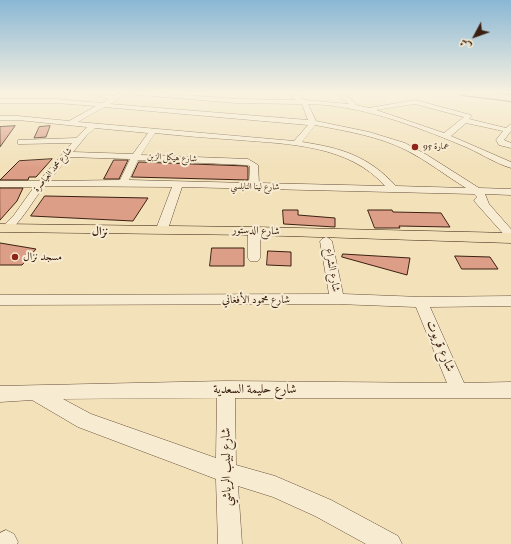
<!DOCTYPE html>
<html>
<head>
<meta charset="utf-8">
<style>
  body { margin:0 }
  #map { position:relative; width:511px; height:544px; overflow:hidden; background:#f2e1b9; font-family:"IM FELL Great Primer",Amiri,serif }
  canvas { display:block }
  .north { position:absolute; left:455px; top:16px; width:40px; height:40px; -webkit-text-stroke:3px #f7ecd2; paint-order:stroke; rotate:229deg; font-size:11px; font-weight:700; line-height:16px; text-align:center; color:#3b2011 }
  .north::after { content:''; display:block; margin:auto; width:14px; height:18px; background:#3b2011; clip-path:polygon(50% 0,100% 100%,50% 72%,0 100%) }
</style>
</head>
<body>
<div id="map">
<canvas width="511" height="544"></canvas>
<div class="north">ش</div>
</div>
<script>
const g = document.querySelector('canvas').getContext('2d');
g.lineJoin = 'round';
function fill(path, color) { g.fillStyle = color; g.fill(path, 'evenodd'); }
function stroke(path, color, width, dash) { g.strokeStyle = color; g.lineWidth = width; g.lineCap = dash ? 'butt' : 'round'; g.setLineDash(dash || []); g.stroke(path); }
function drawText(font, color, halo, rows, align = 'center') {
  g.font = font + ' "IM FELL Great Primer",Amiri,serif'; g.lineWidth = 4; g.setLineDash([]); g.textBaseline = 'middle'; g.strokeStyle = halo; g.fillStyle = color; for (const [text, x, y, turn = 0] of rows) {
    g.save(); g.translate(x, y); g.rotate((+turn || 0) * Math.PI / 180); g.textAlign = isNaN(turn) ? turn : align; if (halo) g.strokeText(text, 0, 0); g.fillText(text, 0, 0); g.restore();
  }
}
const building = new Path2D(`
  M15,126L0,147V127Z
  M50,126L46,137L34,138L39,127Z
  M52,159L36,177H29L28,180H0L19,161Z
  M114,160H128L119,179H104Z
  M139,162L246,166L248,167V180L132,177Z
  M0,188H23L17,201L0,220Z
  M45,196L148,198L133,221L31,216Z
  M283,210H298V215L335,218V227L284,224Z
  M368,210H392L393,212L441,213L450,227L399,226L400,228H375Z
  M0,243L36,249L22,265H0Z
  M212,248H244V266H210Z
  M268,251L291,252V266L267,265Z
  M343,254L410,258L407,275L342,257Z
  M455,256L490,257L498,269H462Z`);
const minor = new Path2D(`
  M84,92H94L114,96L122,92H146L236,99L296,100L285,92H292L305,100L349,104L334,92H341L352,100L356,105L369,108L415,100L471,115L472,116L469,119L506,128L511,124V131L504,140L511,143V148L499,145L496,140L503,131L466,123L451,136L511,162V168C494,163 477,151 461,145C413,125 360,105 308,104L316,121L369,132L405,143L427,155L479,188L511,189V195L485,194L489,204L511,229V239L507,238L475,202L474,200L477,197L474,194L182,187L168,229L166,231H158L156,229L172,187L44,186C33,201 24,217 11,230H3L1,228L14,215L34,187H0V181H39L72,143L21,144H18V140L76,138L87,127L18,120H0V116H18L69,121L96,106L56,103H0V99H56L102,103L109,99ZM127,94L236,103L302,104L308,120L110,104ZM415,104L464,117L444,133L376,110ZM104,107L308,125L294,141L78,122ZM315,125C346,131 378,136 406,150C428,161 446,176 466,188L396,186C368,156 342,148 302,142ZM95,128L148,133L133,154L73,152L87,135ZM155,133C183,136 210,138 238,140C289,144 349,145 385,186L259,183L258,165L248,159L141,155ZM69,157L130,159L120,180L49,181ZM138,160L246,165L250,166L249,183L129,180Z
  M254,228L258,229L260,231V258L258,261H250L248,258V231L250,229Z
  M326,237L330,239L332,241L343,294L421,297L511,296V306L430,307L464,383L511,382V398H235L236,465L275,476L331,500L398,536L402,544H366L315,516L273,497L238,486L242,544H218L216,479L78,427L32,400L0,402V386L226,381L447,383L416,307L337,304L0,305V295L329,294L320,241L322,239ZM217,398L216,458L91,414L63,399Z
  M6,530L14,534L18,542L17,544H0V533Z`);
const major = new Path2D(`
  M0,224L254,227L511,233V243L254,235L0,232Z`);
const highway = new Path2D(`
  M457,92H484L511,95V101L462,95Z`);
const markers = [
  [415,147,4,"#8f2418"],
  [15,257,4,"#8f2418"]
];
const farPoinames = [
  ["عمارة 95",423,147]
];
const farStreetnames = [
  ["شارع هيكل الزبن",172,158,3],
  ["شارع محمد العياصرة",53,170,-50],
  ["شارع لينا النابلسي",255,187,1]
];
const streetNames = [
  ["شارع الدستور",256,231,2],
  ["شارع الشراع",332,270,80],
  ["شارع محمود الأفغاني",256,300]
];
const poiNames = [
  ["مسجد نزال",23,257]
];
const neighbourhoodNames = [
  ["نزال",100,232]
];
const nearStreetnames = [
  ["شارع قريوت",440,346,67],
  ["شارع حليمة السعدية",255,390],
  ["شارع لبيب الرياشي",227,467,-91]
];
fill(building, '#dd9e87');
stroke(building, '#3b2011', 1);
stroke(minor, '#69503b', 1);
stroke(major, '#3b2011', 1);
stroke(highway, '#3b2011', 2);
fill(minor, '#f7ecd2');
fill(major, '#f2e1b9');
fill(highway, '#f2e1b9');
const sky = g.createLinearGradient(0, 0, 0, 168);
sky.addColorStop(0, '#8ab7d5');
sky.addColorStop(0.55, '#f9f2e0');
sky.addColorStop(1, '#f9f2e000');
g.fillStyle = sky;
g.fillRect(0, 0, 511, 168);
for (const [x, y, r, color] of markers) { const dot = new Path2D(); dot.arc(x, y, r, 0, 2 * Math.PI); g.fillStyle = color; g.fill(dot); stroke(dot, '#f7ecd2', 1.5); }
drawText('9px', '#3b2011', '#f7ecd2', farPoinames, 'left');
drawText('9px', '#3b2011', '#f7ecd2', farStreetnames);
drawText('11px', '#3b2011', '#f7ecd2', streetNames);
drawText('11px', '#3b2011', '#f7ecd2', poiNames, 'left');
drawText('bold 12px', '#3b2011', '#f7ecd2', neighbourhoodNames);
drawText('13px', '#3b2011', '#f7ecd2', nearStreetnames);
</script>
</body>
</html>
